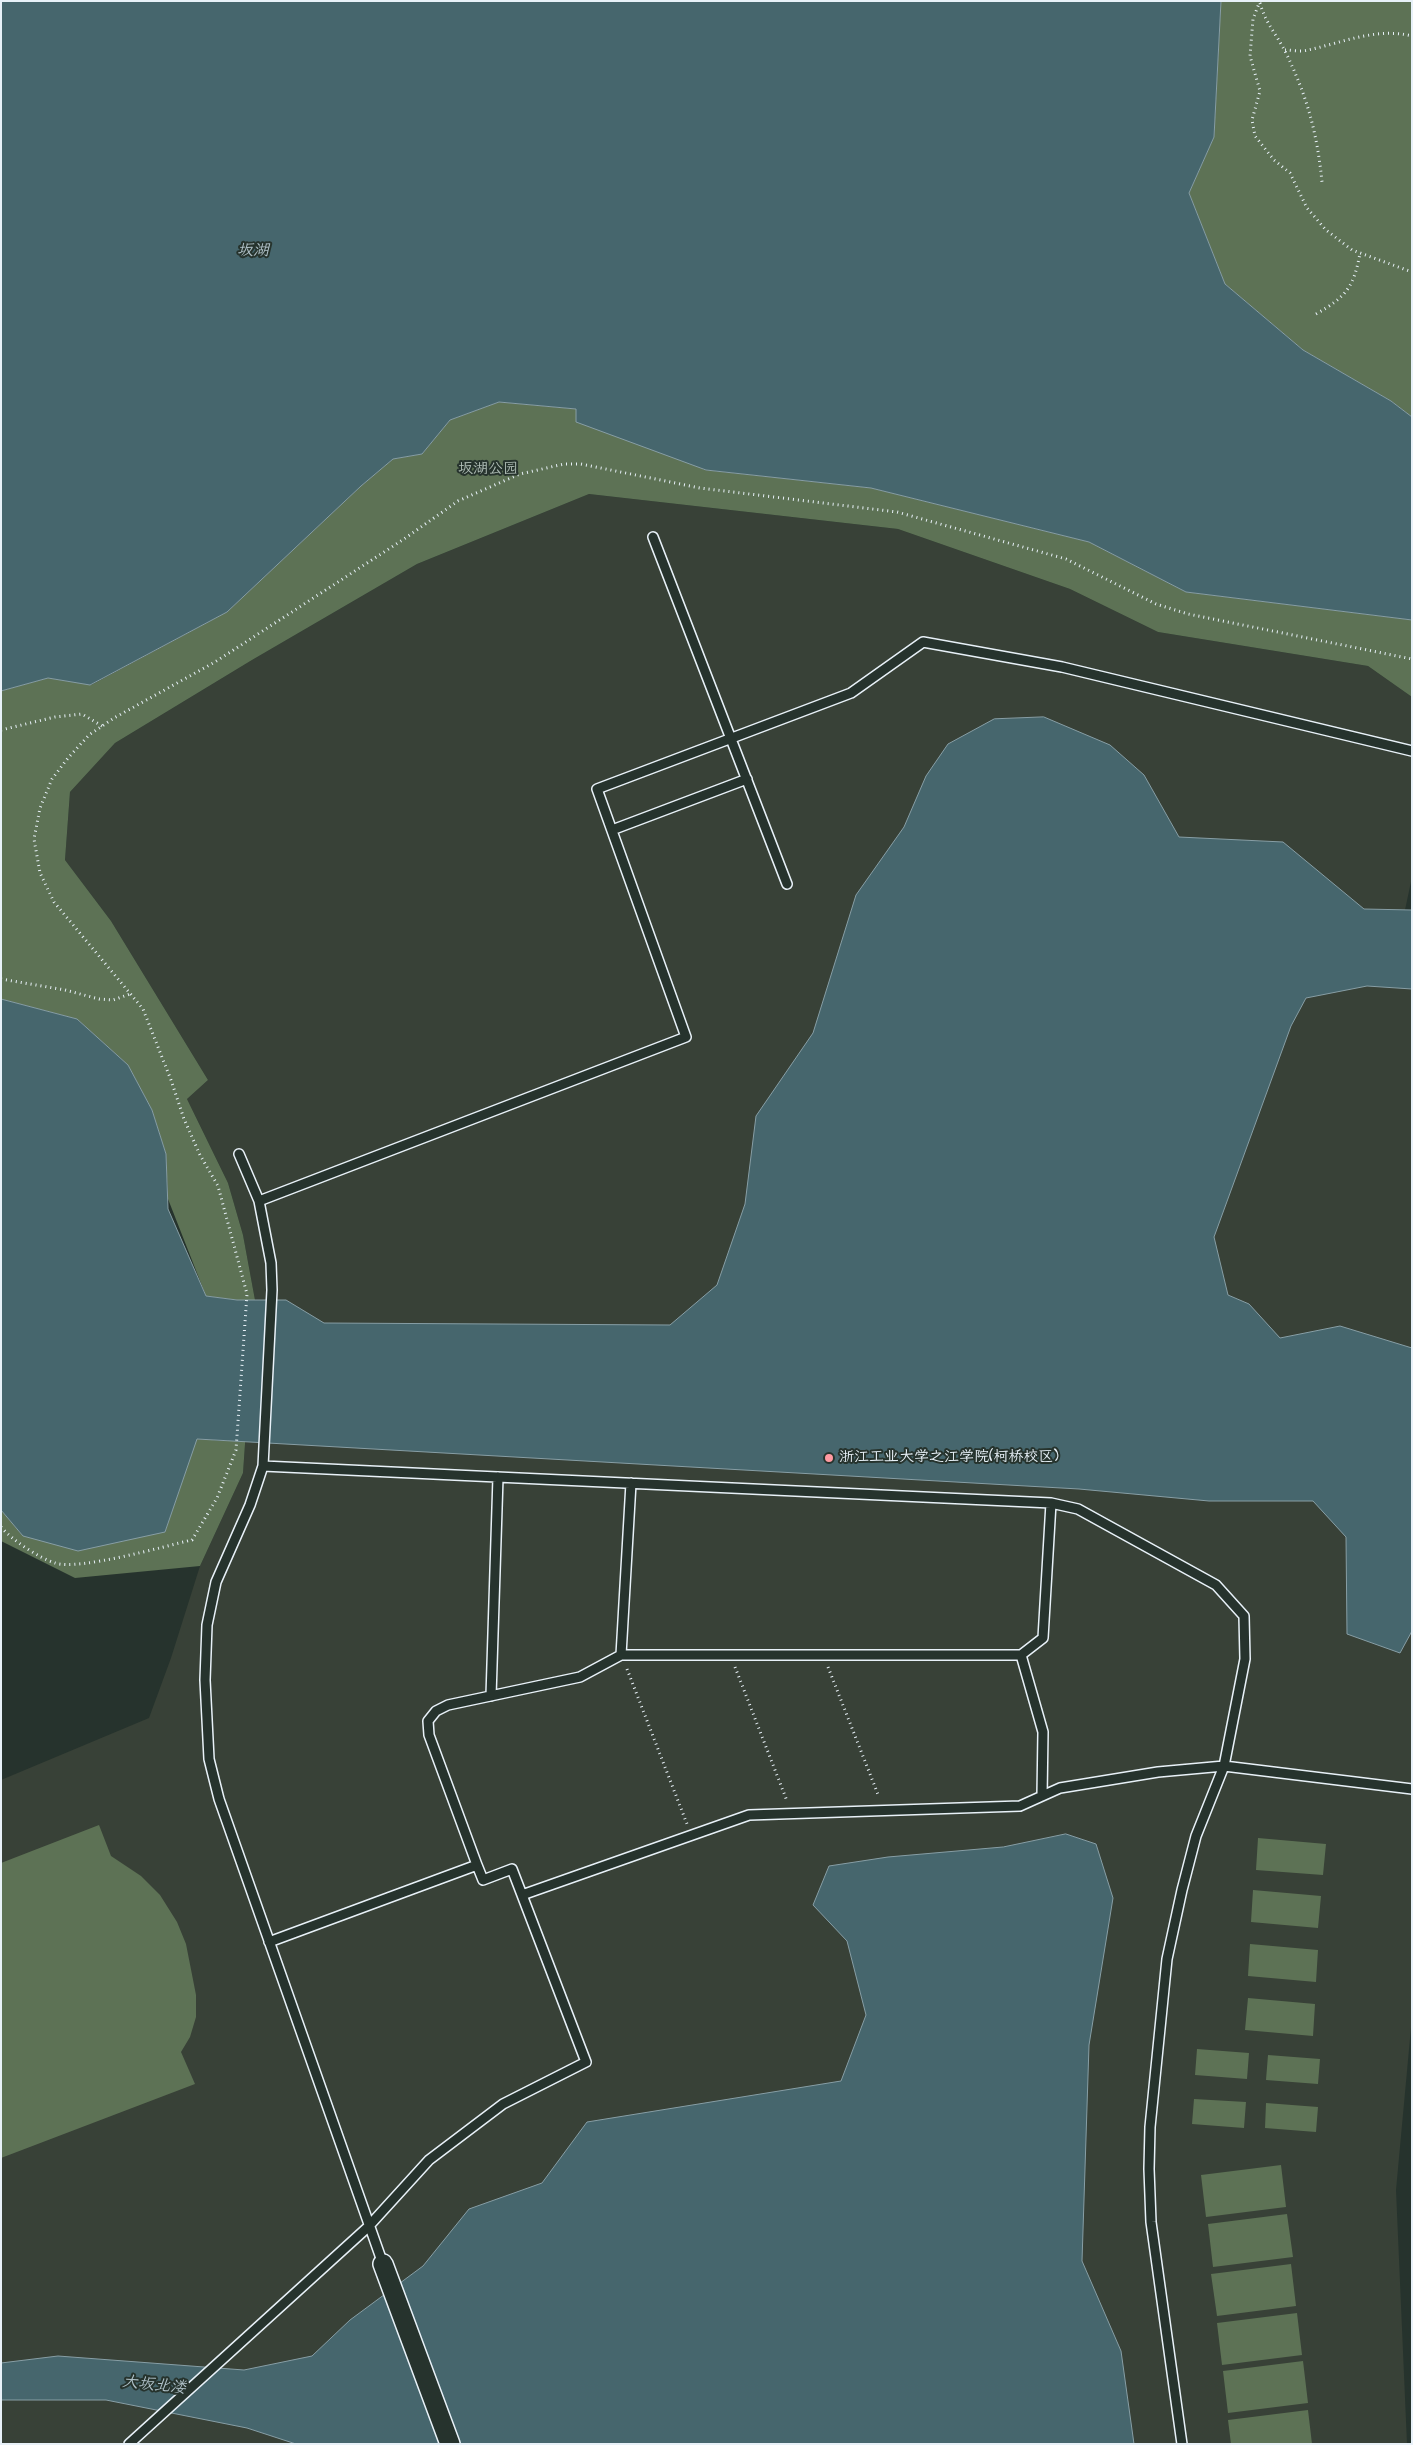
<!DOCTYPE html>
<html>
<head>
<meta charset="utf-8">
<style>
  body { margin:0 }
  #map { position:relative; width:1413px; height:2445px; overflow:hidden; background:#26332d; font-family:"Architects Daughter",sans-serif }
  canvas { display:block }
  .frame { position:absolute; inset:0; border:2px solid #e8f1f8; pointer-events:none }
</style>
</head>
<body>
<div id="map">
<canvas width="1413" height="2445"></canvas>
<div class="frame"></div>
</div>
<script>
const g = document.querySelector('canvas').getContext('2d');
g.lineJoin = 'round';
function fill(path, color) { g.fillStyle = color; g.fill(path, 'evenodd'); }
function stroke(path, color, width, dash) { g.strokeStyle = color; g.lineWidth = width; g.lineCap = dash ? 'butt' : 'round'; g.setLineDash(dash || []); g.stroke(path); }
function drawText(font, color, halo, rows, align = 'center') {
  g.font = font + ' "Architects Daughter","LXGW WenKai TC",sans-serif'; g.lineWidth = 4; g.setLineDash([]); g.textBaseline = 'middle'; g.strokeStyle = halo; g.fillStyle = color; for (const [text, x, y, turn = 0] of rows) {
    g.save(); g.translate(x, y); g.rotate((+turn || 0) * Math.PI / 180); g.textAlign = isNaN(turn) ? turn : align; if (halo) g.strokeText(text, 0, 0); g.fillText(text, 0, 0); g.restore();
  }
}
const built = new Path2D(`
  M589,494L898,529L1070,589L1158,632L1368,666L1412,697V877L1405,910H1412V2017L1396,2190L1407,2444H1V1780L149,1718L171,1658L200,1566L243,1473L255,1300L243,1235L228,1183L187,1099L208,1080L111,921L65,860L70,792L115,743L252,660L417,564Z`);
const green = new Path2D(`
  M1221,1H1412V417L1391,401L1303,350L1225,284L1189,193L1214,137Z
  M499,402L576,409L705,470L871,488L1089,542L1186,592L1412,620V697L1368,666L1158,632L1070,589L898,529L589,494L417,564L252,660L115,743L70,792L65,860L111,921L208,1080L187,1099L228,1183L243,1235L255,1300L243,1473L200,1566L75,1578L1,1541V1510L23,1536L165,1532L196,1439L228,1441L237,1300L206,1296L168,1199L166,1154L152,1110L128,1065L77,1019L1,999V691L48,678L91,685L227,612L361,486L393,459L422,454L450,420Z
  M99,1825L111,1856L141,1876L160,1895L177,1922L186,1944L196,1995V2017L190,2037L181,2052L195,2084L1,2158V1863Z
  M1258,1838L1326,1844L1323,1875L1256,1870Z
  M1253,1890L1321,1896L1318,1928L1251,1922Z
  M1250,1944L1318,1950L1316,1982L1248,1976Z
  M1248,1998L1315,2004L1313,2036L1245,2030Z
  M1197,2049L1249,2053L1247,2079L1195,2075Z
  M1268,2055L1320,2059L1318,2084L1266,2080Z
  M1194,2099L1246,2102L1244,2128L1192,2124Z
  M1266,2103L1318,2107L1316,2132L1265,2128Z
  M1281,2165L1286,2207L1206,2217L1201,2175Z
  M1287,2214L1293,2257L1213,2267L1208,2224Z
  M1291,2264L1296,2306L1217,2316L1211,2274Z
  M1297,2313L1302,2355L1222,2365L1217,2323Z
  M1303,2361L1308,2403L1228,2413L1223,2371Z
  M1308,2410L1312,2444H1231L1228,2420Z`);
const water = new Path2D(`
  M1,1H1221L1214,137L1189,193L1225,284L1303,350L1391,401L1412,417V620L1186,592L1089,542L871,488L706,470L576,422V409L499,402L450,420L422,454L393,459L361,486L227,612L90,685L48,678L1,691Z
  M1044,717L1110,745L1144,775L1179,837L1283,842L1364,909L1412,910V989L1367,986L1306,998L1291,1026L1214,1237L1228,1295L1249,1304L1280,1338L1340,1326L1412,1348V1631L1400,1653L1347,1634L1346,1537L1313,1501H1209L1079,1489L197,1439L165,1532L78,1551L23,1536L1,1510V999L77,1019L128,1065L152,1110L166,1154L168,1209L206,1296L237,1300H286L324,1323L670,1325L717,1285L745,1204L756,1116L813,1033L856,895L904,827L926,776L948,744L994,719Z
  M1066,1834L1096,1844L1113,1898L1089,2045L1082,2261L1121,2351L1134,2444H296L247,2428L106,2400H1V2363L58,2356L244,2370L312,2356L350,2320L423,2266L469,2209L542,2183L587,2122L841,2081L866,2015L847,1941L813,1905L829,1866L888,1857L1003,1847Z`);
const path = new Path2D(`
  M1260,1L1253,19L1250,56L1260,91L1252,120L1255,136L1274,160L1290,173L1307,208L1326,230L1352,250L1412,272
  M1260,3C1265,22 1276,34 1285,51C1307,96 1317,132 1322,182
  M1285,50C1292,50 1301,52 1308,50C1342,43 1376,27 1412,36
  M1316,314C1346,297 1354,287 1360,253
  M1,730L55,717L82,714L102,726
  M1,979L65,990L99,999L113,1000L130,994
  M1,1527C12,1540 39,1558 55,1563C78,1571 165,1546 192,1540L217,1498L236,1450L247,1294L218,1186L200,1155L184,1119L171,1080L143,1009L54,902L40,873L34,839L40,808L52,779L68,758L89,735L114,718L215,662L404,539L458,501L520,474L564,464H581L700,488L897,512L1066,559L1156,604L1188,614L1412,659
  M735,1667L787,1801
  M828,1667L879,1797
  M627,1669L687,1824`);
const service = new Path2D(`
  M653,537L787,884
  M612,830L747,779
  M239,1154L259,1201L271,1263L272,1290L263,1466L250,1505L216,1582L207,1625L205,1680L209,1759L219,1799L383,2264
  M259,1201L686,1037L597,789L851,693L923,642L1062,667L1412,751
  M263,1466L1051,1503L1078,1509L1216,1585L1244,1616L1245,1659L1224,1766L1196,1836L1182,1890L1167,1959L1150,2127L1149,2169L1151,2222L1182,2444
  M621,1655L631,1483
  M1021,1655L1043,1638L1051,1503
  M491,1696L498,1477
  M477,1865L429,1735L428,1721L436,1711L448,1705L580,1677L621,1655H1021L1043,1732L1042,1796
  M269,1942L477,1865L483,1880L512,1869L522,1895
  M129,2444L368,2227L429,2160L503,2104L586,2062L522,1895L749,1815L1020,1806L1060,1788L1158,1772L1224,1766L1412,1789`);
const minor = new Path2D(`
  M383,2264L450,2444`);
const markers = [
  [829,1458,5,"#ff9aa2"]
];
const parkNames = [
  ["坂湖公园",488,470]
];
const poiNames = [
  ["浙江工业大学之江学院(柯桥校区)",839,1458]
];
const waterNames = [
  ["坂湖",253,252],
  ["大坂北溇",154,2386,6]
];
fill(built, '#384137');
fill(green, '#5d7255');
fill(water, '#46666d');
stroke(water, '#879ea5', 1);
stroke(service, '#e8f1f8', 12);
stroke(minor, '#e8f1f8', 22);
stroke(path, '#e8f1f8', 3, [1, 4]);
stroke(service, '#26332d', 9);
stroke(minor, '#26332d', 19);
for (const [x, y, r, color] of markers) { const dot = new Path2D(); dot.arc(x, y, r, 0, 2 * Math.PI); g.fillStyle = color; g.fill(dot); stroke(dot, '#26332d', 2); }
drawText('15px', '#b0beb7', '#26332d', parkNames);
drawText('15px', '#e8f1f8', '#26332d', poiNames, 'left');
drawText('italic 16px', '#afc0c7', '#26332d', waterNames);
</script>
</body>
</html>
